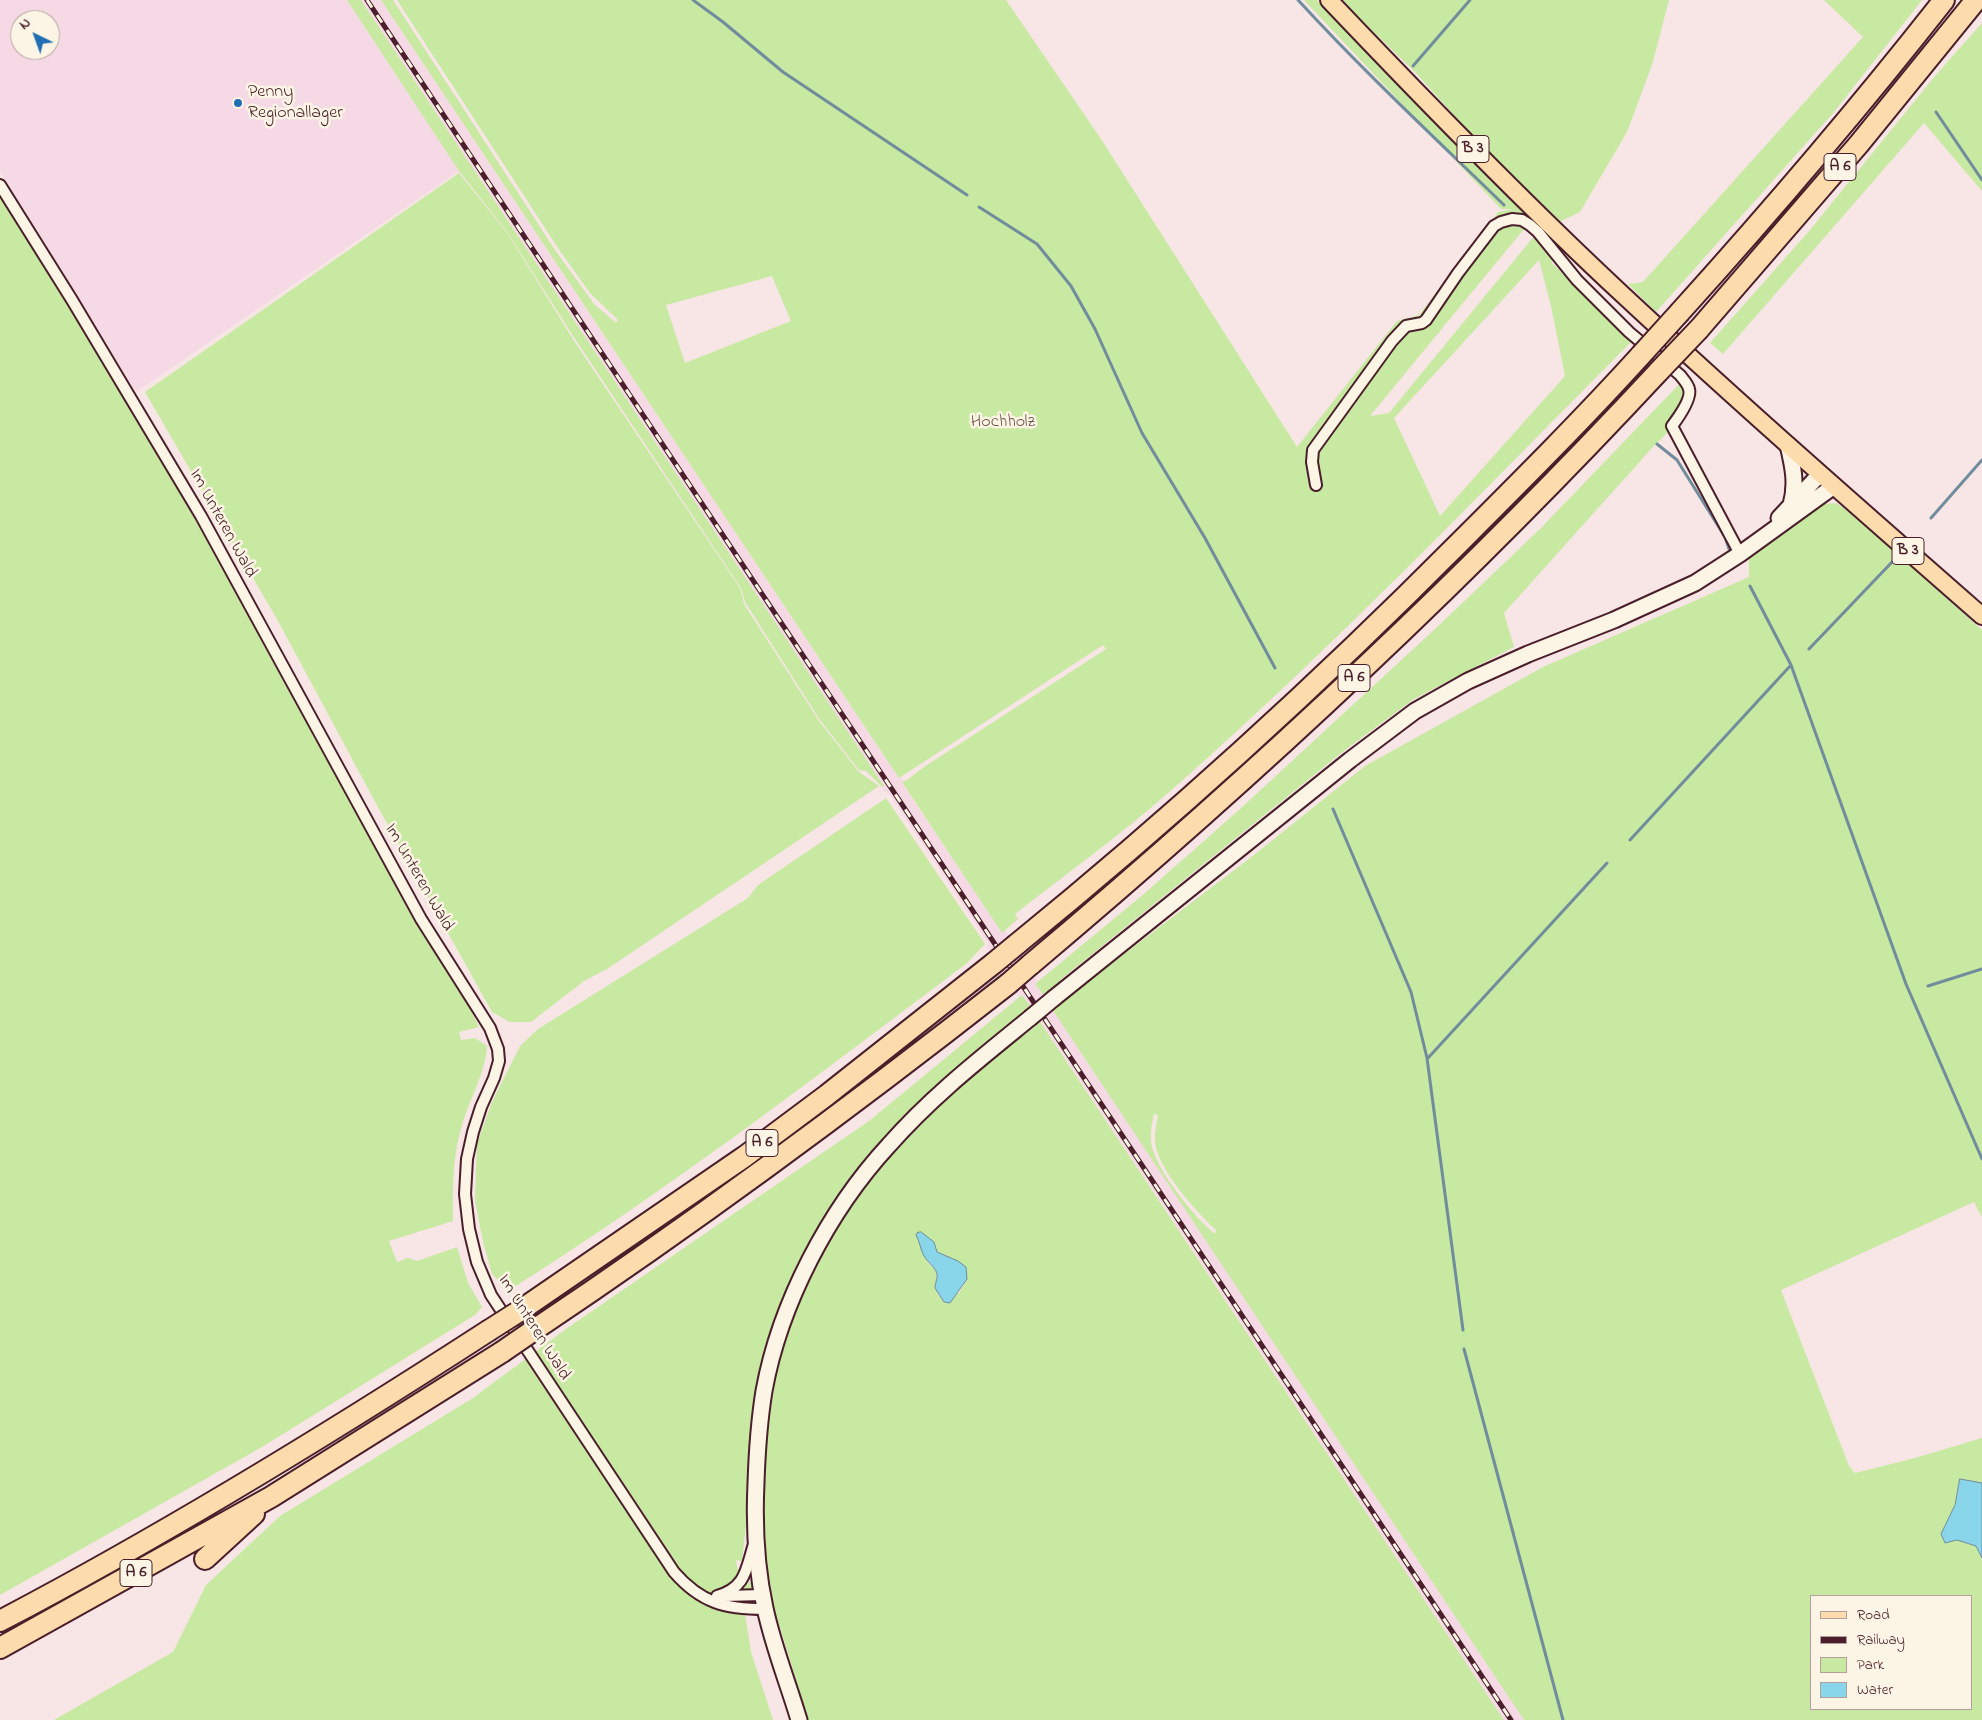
<!DOCTYPE html>
<html>
<head>
<meta charset="utf-8">
<style>
  body { margin:0 }
  #map { position:relative; width:1982px; height:1720px; overflow:hidden; background:#f8e5e5; font-family:"Indie Flower",sans-serif }
  canvas { display:block }
  .legend { position:absolute; left:1810px; top:1595px; width:162px; height:115px; box-sizing:border-box; background:#fcf5e5; border:1px solid #b59f9b; margin:0; padding:6px 9px; list-style:none; font-size:15px; color:#4a1f2b }
  .legend li { display:flex; align-items:center; gap:10px; height:25px }
  .legend b { width:25px; border:1px solid #b59f9b }
  .north { position:absolute; left:10px; top:10px; width:50px; height:50px; box-sizing:border-box; background:#fcf5e5; border:1px solid #b59f9b; border-radius:50%; rotate:318deg; font-size:14px; font-weight:700; line-height:20px; text-align:center; color:#4a1f2b }
  .north::after { content:''; display:block; margin:auto; width:18px; height:22px; background:#1f6fb2; clip-path:polygon(50% 0,100% 100%,50% 72%,0 100%) }
</style>
</head>
<body>
<div id="map">
<canvas width="1982" height="1720"></canvas>
<ul class="legend">
<li><b style="height:6px;background:#fcdcac"></b>Road</li>
<li><b style="height:6px;background:#4a1f2b"></b>Railway</li>
<li><b style="height:14px;background:#c8e9a1"></b>Park</li>
<li><b style="height:14px;background:#89d5e9"></b>Water</li>
</ul>
<div class="north">N</div>
</div>
<script>
const g = document.querySelector('canvas').getContext('2d');
g.lineJoin = 'round';
function fill(path, color) { g.fillStyle = color; g.fill(path, 'evenodd'); }
function stroke(path, color, width, dash) { g.strokeStyle = color; g.lineWidth = width; g.lineCap = dash ? 'butt' : 'round'; g.setLineDash(dash || []); g.stroke(path); }
function drawText(font, color, halo, rows, align = 'center') {
  g.font = font + ' "Indie Flower",sans-serif'; g.lineWidth = 5; g.setLineDash([]); g.textBaseline = 'middle'; g.strokeStyle = halo; g.fillStyle = color; for (const [text, x, y, turn = 0] of rows) {
    g.save(); g.translate(x, y); g.rotate((+turn || 0) * Math.PI / 180); g.textAlign = isNaN(turn) ? turn : align; if (halo) g.strokeText(text, 0, 0); g.fillText(text, 0, 0); g.restore();
  }
}
const built = new Path2D(`
  M0,0H347L459,171L136,392L0,171ZM20,20H50V50H20Z
  M361,0H381L898,777L900,776L902,779L904,781L902,783L1002,933L1005,931L1020,953L1038,980L1035,984L1044,996L1047,994L1051,1000L1055,1007L1053,1009L1524,1720H1504L1040,1020L1037,1023L1035,1021L1028,1010L1031,1007L1022,994L1019,996L1017,993L986,946L989,944L985,938L888,792L886,793L884,791L882,788L884,787Z`);
const green = new Path2D(`
  M347,0H361L884,786L882,787L866,771L859,770L820,720L745,602L741,588L573,336L508,233L459,171Z
  M381,0H393L555,250L594,304L616,323L618,320L590,293L558,248L397,0H1006L1101,139L1297,447L1397,321L1419,315L1498,212L1513,209H1501L1304,0H1317L1519,208L1533,218L1370,416L1389,413L1535,235L1550,252L1552,263L1632,341C1480,494 1330,651 1168,793C1119,836 1066,874 1015,914L1018,919L1002,933L902,782L907,780L924,767L1106,649L1103,645L899,778ZM1539,260L1551,306L1565,376L1440,516L1394,418ZM772,276L791,321L685,363L666,305Z
  M1343,0H1669L1652,65L1627,132L1580,212L1557,223L1544,207L1507,174L1415,72L1362,21Z
  M1824,0H1922L1834,112L1656,312L1628,284L1643,282L1863,37Z
  M1982,23V191L1924,123L1723,354L1710,343L1810,230L1935,76Z
  M459,173L508,234L576,344L740,588L744,604L819,721L859,772L879,786L607,969L584,981L531,1022H510L492,1012L379,809L278,621L145,392Z
  M0,197L129,404L201,530L340,784L469,1007L479,1027L459,1032L461,1040L475,1038L487,1046C485,1076 468,1101 461,1129C452,1162 453,1187 453,1221L389,1241L397,1262L408,1258L417,1261L457,1247L468,1283L482,1307L475,1315L262,1447L0,1595Z
  M1688,375L1697,395L1676,424L1652,448L1504,613L1514,647L1414,699L1345,750L1060,980L1061,982L1044,996L1035,984L1145,893L1240,809L1435,629L1540,529Z
  M1836,503L1851,513L1982,630V1217L1974,1202L1781,1290L1849,1466L1855,1473L1915,1458L1982,1438V1483L1960,1479L1955,1505L1941,1534L1976,1546L1982,1558V1720H1524L1052,1009L1254,855L1365,766L1543,667L1749,577V556L1821,504ZM1154,1114L1158,1115C1157,1123 1154,1133 1155,1142C1157,1168 1197,1213 1216,1230L1215,1234C1195,1218 1153,1167 1151,1141C1150,1132 1152,1123 1154,1114ZM1811,1596H1971V1709H1811Z
  M886,798L985,944L967,963C817,1076 667,1191 508,1291L492,1274L483,1242L475,1201L477,1144L492,1102L520,1046L538,1029L748,898L758,885Z
  M1022,995L1031,1007L1015,1020L1016,1022L830,1213L759,1388L751,1439L747,1516L742,1561L736,1560L741,1588L751,1581L752,1590L741,1591L743,1601L753,1604L744,1607L751,1652L773,1720H54L173,1652L206,1585L280,1516L473,1398L566,1329L869,1121Z
  M1039,1020L1504,1720H808L780,1627L777,1628L762,1545L758,1492L770,1390L785,1335L800,1295L819,1256L840,1218L892,1150L923,1119L1023,1032L1024,1033ZM921,1243L945,1256L967,1279L959,1293L939,1296L935,1288L937,1279L936,1270L929,1264L922,1252Z`);
const water = new Path2D(`
  M921,1232L934,1242L937,1252L958,1261L966,1267L967,1279L950,1303L944,1302L935,1288C935,1282 939,1277 936,1271C933,1265 926,1261 923,1254C920,1248 920,1242 916,1235L917,1233Z
  M1960,1479L1982,1483V1558L1976,1546L1957,1540L1945,1543L1941,1534L1955,1505Z`);
const stream = new Path2D(`
  M693,0L723,22L783,72L967,195
  M1298,0C1364,72 1435,138 1504,205
  M1413,66L1470,0
  M1936,112L1982,180
  M979,207L1037,244L1071,286L1095,329L1142,433L1205,538L1275,668
  M1657,444L1677,460L1725,537L1729,549
  M1931,518L1982,460
  M1750,586L1791,665L1906,984L1982,1159
  M1809,649L1893,561
  M1333,809L1411,992L1427,1058L1463,1330
  M1630,840L1791,665
  M1928,986L1982,969
  M1428,1058L1607,863
  M1464,1349L1563,1720`);
const minor = new Path2D(`
  M0,185L72,300L201,516L421,919L490,1028L498,1049L499,1061L494,1078L481,1107L473,1132L467,1159L465,1194L469,1229L477,1262L491,1295L674,1572C701,1603 725,1609 765,1609
  M1316,485L1312,462L1313,450L1392,341L1406,326L1422,323L1426,320L1458,273L1494,226L1501,222L1512,219L1522,220L1530,225L1538,232L1577,280L1629,332L1680,375C1683,379 1688,384 1689,389C1692,399 1678,418 1672,426L1740,554
  M717,1596C746,1588 746,1569 754,1544
  M724,1596L763,1595`);
const secondary = new Path2D(`
  M1788,445C1793,466 1797,484 1791,505
  M1779,518L1820,474
  M1054,998L1350,760L1415,711L1468,681L1528,654L1614,620L1695,583L1740,554L1834,486
  M799,1720C788,1683 773,1646 765,1608C756,1567 754,1525 756,1483C757,1452 759,1422 764,1391C780,1303 829,1210 889,1145C931,1097 981,1058 1030,1018`);
const primary = new Path2D(`
  M1329,0C1424,100 1521,200 1622,294C1740,404 1861,510 1982,616`);
const motorway = new Path2D(`
  M1680,312C1772,210 1860,107 1944,0
  M1699,329L1859,144L1976,0
  M1017,944C1172,818 1320,683 1461,541C1522,480 1583,419 1641,355
  M1030,965C1251,779 1463,582 1659,371
  M521,1310L744,1157L827,1095L994,963
  M534,1330C697,1221 854,1105 1008,984
  M205,1559L254,1514
  M0,1621C168,1533 329,1434 488,1331
  M0,1648L271,1497L502,1352`);
const rail = new Path2D(`
  M367,0L1511,1720`);
const secondaryBridge = new Path2D(`
  M1030,1018L1054,998`);
const motorwayBridge = new Path2D(`
  M1641,355L1680,312
  M1659,371L1699,329
  M994,963L1017,944
  M1008,984L1030,965
  M488,1331L521,1310
  M502,1352L534,1330`);
const markers = [
  [238,103,5,"#1f6fb2"]
];
const shields = [
  [1473,149,32],
  [1840,167,32],
  [1908,551,32],
  [1354,678,32],
  [762,1143,32],
  [136,1573,32]
];
const shieldNames = [
  ["B 3",1473,149],
  ["A 6",1840,167],
  ["B 3",1908,551],
  ["A 6",1354,678],
  ["A 6",762,1143],
  ["A 6",136,1573]
];
const poiNames = [
  ["Penny",248,93],
  ["Regionallager",248,114]
];
const parkNames = [
  ["Hochholz",1003,423]
];
const streetNames = [
  ["Im Unteren Wald",222,524,61],
  ["Im Unteren Wald",418,878,60],
  ["Im Unteren Wald",533,1328,58]
];
fill(built, '#f5dae5');
fill(green, '#c8e9a1');
fill(water, '#89d5e9');
stroke(water, '#708c9d', 1);
stroke(stream, '#708c9d', 3);
stroke(minor, '#4a1f2b', 14);
stroke(secondary, '#4a1f2b', 19);
stroke(primary, '#4a1f2b', 20);
stroke(motorway, '#4a1f2b', 24);
stroke(minor, '#fcf5e5', 10);
stroke(secondary, '#fcf5e5', 15);
stroke(primary, '#fcdcac', 16);
stroke(motorway, '#fcdcac', 20);
stroke(rail, '#4a1f2b', 5);
stroke(rail, '#fcf5e5', 3, [9]);
stroke(secondaryBridge, '#4a1f2b', 19, []);
stroke(motorwayBridge, '#4a1f2b', 24, []);
stroke(secondaryBridge, '#fcf5e5', 15);
stroke(motorwayBridge, '#fcdcac', 20);
for (const [x, y, r, color] of markers) { const dot = new Path2D(); dot.arc(x, y, r, 0, 2 * Math.PI); g.fillStyle = color; g.fill(dot); stroke(dot, '#fcf5e5', 2); }
for (const [x, y, w] of shields) { const box = new Path2D(); box.roundRect(x - w / 2, y - 13.5, w, 27, 4); g.fillStyle = '#fcf5e5'; g.fill(box); stroke(box, '#4a1f2b', 1); }
drawText('bold 16px', '#4a1f2b', null, shieldNames);
drawText('18px', '#4a1f2b', '#fcf5e5', poiNames, 'left');
drawText('18px', '#6a5248', '#fcf5e5', parkNames);
drawText('18px', '#4a1f2b', '#fcf5e5', streetNames);
</script>
</body>
</html>
